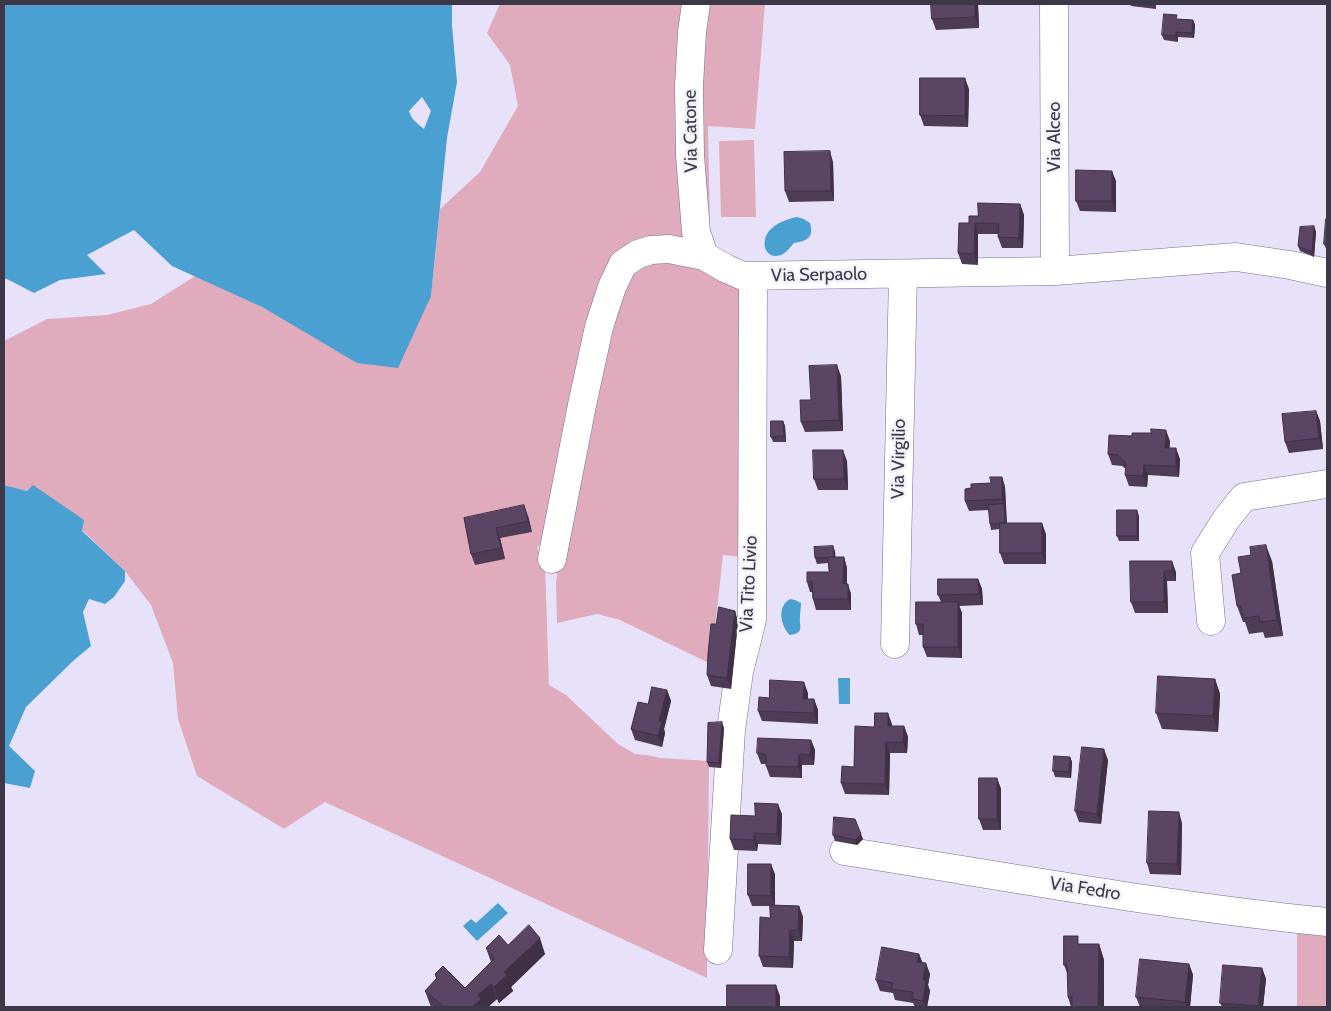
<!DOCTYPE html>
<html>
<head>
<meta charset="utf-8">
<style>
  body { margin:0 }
  #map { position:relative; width:1331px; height:1011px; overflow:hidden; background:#e7e2fa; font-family:Cabin,sans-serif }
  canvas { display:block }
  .frame { position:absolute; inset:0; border:5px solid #3c3848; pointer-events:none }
</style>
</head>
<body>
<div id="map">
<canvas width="1331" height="1011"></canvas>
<div class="frame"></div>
</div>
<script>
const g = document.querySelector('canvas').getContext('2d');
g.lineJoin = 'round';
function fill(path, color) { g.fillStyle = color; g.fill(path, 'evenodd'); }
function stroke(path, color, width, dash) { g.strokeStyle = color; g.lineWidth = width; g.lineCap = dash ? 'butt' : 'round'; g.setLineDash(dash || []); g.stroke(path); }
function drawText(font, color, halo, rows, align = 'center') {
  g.font = font + ' Cabin,sans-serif'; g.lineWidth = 5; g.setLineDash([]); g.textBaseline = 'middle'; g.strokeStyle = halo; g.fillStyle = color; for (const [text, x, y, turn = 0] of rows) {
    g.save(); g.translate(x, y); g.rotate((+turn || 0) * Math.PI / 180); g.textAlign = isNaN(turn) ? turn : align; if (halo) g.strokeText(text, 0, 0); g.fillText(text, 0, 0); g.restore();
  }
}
const green = new Path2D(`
  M500,4H689L685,236L677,241L653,236L631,242L548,536L537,548L545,564L549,685L566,695L618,744L635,754L647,755L660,758L709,761L707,978L325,802L284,829L197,776L178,719L173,663L151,605L125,571L82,530L27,491L4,485V341L47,319L107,315L151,304L195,276L264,308L431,296L440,209L480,172L518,106L510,65L487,33Z
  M703,4H765L755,129L708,126L710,227L715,243L705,232L699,31Z
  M754,140L756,217H721L719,141Z
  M676,262C699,269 728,275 744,293V557L723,555L711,664L620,620L597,614L557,623L556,583L560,550L609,317L638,263Z
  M1297,930H1327V1007H1297Z`);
const water = new Path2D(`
  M4,4H452V25L457,82L447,138L431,296L398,368L357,363L264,308L172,266L134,230L87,255L106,274L60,280L34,293L7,279H4ZM422,97L431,111L424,129C418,124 411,119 409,111Z
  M797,217L804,219L810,223C814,237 808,241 794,243C791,246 788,251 783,254C767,262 759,244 769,231C776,223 787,219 797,217Z
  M4,485L27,491L33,485L84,520L82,531L125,571V581L114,597L105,604L89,599L83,612L91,646L73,661L26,707L9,746L35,771L30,788L4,783Z
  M790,599L795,600L801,603C801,608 800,612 800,616C799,627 805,633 790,635C783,629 778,613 784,605C784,603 789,600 790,599Z
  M838,678H850V704H839Z
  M498,903L508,913L477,941L463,926L471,919L476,923Z`);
const minor = new Path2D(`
  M696,4L692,32L689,86L690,155L696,232L704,256
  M1054,4L1055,271
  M552,559L582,405L599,327L612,287L623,264L638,254L651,250L669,249L704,256L727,269L743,276L1055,271L1236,257L1290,265L1327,273
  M1211,621L1205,553L1227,518L1244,497L1327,484
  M895,644L903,274
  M844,851C1005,876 1165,906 1327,922
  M718,950L731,730L739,672L752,620L753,276`);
const wall = new Path2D(`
  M931,4H978L979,28L936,30L932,19Z
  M1130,4H1156V9L1131,6Z
  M1178,19L1193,20L1195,25L1194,38L1178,37V42L1164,40L1162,35Z
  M969,89L968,127L924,126L920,115Z
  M833,162L834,201L789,202L785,191Z
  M1116,181V212L1080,211L1076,201Z
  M1020,204L1024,215L1023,248H1002L998,237V234H978V265L962,264L958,253L969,223L978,216Z
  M1327,219V251L1324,244Z
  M1314,226L1316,232L1314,257L1300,251L1298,246Z
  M841,376L843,431L805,432L801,422L811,400Z
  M1316,411L1320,421L1323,449L1289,453L1285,442Z
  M783,421L785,426L786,442H773L771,437Z
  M1170,441L1169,448L1180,459L1179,477L1148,475L1147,487L1129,486L1125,475L1126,469L1122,466L1112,465L1108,454Z
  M847,461L848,490H818L814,479Z
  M1002,477L1005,487L1007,523L1046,534V564H1004L1000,553V529L991,530L990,524L989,510L969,511L965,501L971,488L991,483Z
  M528,516L532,532L500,538L505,559L475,565L471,554L464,518Z
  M1139,516V541H1119L1117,536Z
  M835,551V557H844L847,568V584L851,594V610H816L813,599L812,592H810L807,582L829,572L828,563L817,564L815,558Z
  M1130,561L1176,572V581H1167L1168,613H1135L1131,602Z
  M1272,561L1283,636L1265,638L1263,632L1249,634L1245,622H1243L1237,606L1241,573Z
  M978,579L982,589L983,605L959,606L962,613V658L927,657L923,647V635H919L916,624L941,602L938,595Z
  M735,611L738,622L731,689L711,686L707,675L716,624Z
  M1215,679L1220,694L1218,732L1162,729L1156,713Z
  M667,690L671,701L664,729L665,733L662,747L635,740L631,729L648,704Z
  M808,693V699H814L818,710V724L762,721L758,711L769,698Z
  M892,724V726H904L908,737L907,753H890L889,795L845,794L841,783L854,767L874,727Z
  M724,728L721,768L709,767L707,762Z
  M811,740L815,750L814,765H802V778L770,777L766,766V764H761L757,753Z
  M1070,757L1072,762L1071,778L1055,777L1053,771Z
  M1108,760L1101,824L1079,822L1075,811Z
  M997,778L1001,789V830H983L979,819Z
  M782,814L781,845L758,844L757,851L734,850L730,839L755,816Z
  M1182,823L1181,875L1150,874L1147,863Z
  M833,835L863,839L857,845L835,841Z
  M775,874V905L799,906L803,917L802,941H794L793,968L763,967L759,956L770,918V906H752L748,895Z
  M1081,944H1099L1104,960V1007H1071L1068,997V975L1064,965Z
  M508,945L545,954L511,987L513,991L499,1003L497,999L488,1007H431L425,991L436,979L435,974L465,988L491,962L486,948Z
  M919,954L922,962L930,974L928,985L930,991L927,1007H915L913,1003L895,1000L893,993L880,991L876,980Z
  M1189,964L1193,975L1190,1007H1140L1136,997Z
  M1262,968L1266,979L1263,1007H1222L1220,1003Z`);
const shadedWall = new Path2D(`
  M975,4H978L979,28L975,17Z
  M1193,20L1195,25L1194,38L1192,33Z
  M1176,32L1178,37V42L1176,36Z
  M965,78L969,89L968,127L965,116Z
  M830,151L833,162L834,201L831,191Z
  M1112,171L1116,181V212L1112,201Z
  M1020,204L1024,215L1023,248L1019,238Z
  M975,223L978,234V265L974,254Z
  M1314,226L1316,232L1314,257L1312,252Z
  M837,365L841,376L843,431L839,420Z
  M1316,411L1320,421L1323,449L1319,438Z
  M783,421L785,426L786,442L784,436Z
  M1166,430L1170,441L1169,458L1165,448Z
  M1176,448L1180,459L1179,477L1176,466Z
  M843,450L847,461L848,490L844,479Z
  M1144,465L1148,475L1147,487L1143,476Z
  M1002,477L1005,487L1006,509L1002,499Z
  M1004,504L1006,509L1007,529L1005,523Z
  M524,505L528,516L532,532L528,521Z
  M1137,510L1139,516V541L1137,536Z
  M1042,523L1046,534V564L1042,553Z
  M496,528L500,538L505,559L501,548Z
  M1266,545L1272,561L1283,636L1277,620Z
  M833,546L835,551L836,563L834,557Z
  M844,557L847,568V594L843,584Z
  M1172,561L1176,572V581L1172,571Z
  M1164,571L1167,581L1168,613L1164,602Z
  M978,579L982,589L983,605L979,594Z
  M848,584L851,594V610L848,599Z
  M958,602L962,613V658L958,647Z
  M735,611L738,622L731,689L727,678Z
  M1215,679L1220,694L1218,732L1213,716Z
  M804,682L808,693L807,709L803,699Z
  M667,690L671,701L664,729L665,733L662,747L658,736L659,721Z
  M814,699L818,710V724L814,713Z
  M888,713L892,724V737L888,726Z
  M722,722L724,728L721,768L719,763Z
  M904,726L908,737L907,753L903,742Z
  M811,740L815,750L814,765L810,755Z
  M886,742L890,753L889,795L885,784Z
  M1104,749L1108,760L1101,824L1097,814Z
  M799,754L802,765V778L798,767Z
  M1070,757L1072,762L1071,778L1069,772Z
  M997,778L1001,789V830L997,819Z
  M778,804L782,814L781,845L777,834Z
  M1179,812L1182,823L1181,875L1177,864Z
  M754,833L758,844L757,851L754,840Z
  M861,834L863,839L857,845L855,840Z
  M771,864L775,874V906L771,896Z
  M799,906L803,917L802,941L798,930Z
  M790,930L794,941L793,968L789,957Z
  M540,938L545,954L511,987L513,991L499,1003L494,987L504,972Z
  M1099,944L1104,960V1007H1098Z
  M919,954L923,964L917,962Z
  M926,963L930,974L928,985L930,991L927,1007H925L923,1001V980Z
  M1189,964L1193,975L1190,1007H1187L1185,1002Z
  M1262,968L1266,979L1263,1007H1259Z
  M491,984L497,999L488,1007H472L478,995Z
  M776,985L780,996V1007H776Z`);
const building = new Path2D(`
  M931,4H975V17L932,19Z
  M1164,14L1177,15L1176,19L1193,20L1192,33L1176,32V36L1162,35Z
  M920,78H965V116L920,115Z
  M830,151L831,191H785L784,152Z
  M1076,170L1112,171V201H1076Z
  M978,203L1020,204L1019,238L998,237L999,224L975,223L974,254L958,253L959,223H969V216H978Z
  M1326,219H1327V244H1324Z
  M1314,226L1312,252L1298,246L1300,227Z
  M837,365L839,420L801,422L800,400H811L809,366Z
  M1316,411L1319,438L1285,442L1282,414Z
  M771,421H783L784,436L771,437Z
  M1151,429L1166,430L1165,448H1176V466L1144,465L1143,476L1125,475L1126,463L1118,455L1108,454L1109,435L1132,436V433H1151Z
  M813,450H843L844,479H814Z
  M990,477H1002V499L965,501V489L971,488V484L991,483Z
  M1004,504L1005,523L990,524L988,505Z
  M524,505L528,521L496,528L501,548L471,554L464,518Z
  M1117,510H1137V536H1117Z
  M1000,523H1042V553H1000Z
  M1266,545L1277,620L1260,622L1259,616L1243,618L1241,606H1237L1232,575L1241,573L1238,557L1251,555L1250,547Z
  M833,546L834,557L815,558L814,547Z
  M828,557H844L843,584H848V599H813L812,581L807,582V572H829Z
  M1130,561H1172V571H1164V602H1131Z
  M938,579H978L979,594L938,595Z
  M916,602H958V647H923V624H916Z
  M719,607L735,611L727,678L707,675L708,654L711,624H716Z
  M1158,676L1215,679L1213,716L1156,713Z
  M770,680L804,682L803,699H814V713L758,711L759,697L769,698Z
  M652,687L667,690L659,721L662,722L658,736L631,729L638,702L648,704Z
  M875,713H888V726H904L903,742H886L885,784L841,783L842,766L854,767L855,726L874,727Z
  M722,722L719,763L707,762L708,723Z
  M758,738L811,740L810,755L799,754L798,767L766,766V754L757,753Z
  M1082,747L1104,749L1097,814L1075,811Z
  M1054,756L1070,757L1069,772L1053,771Z
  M979,778H997V819H979Z
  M755,803L778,804L777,834L754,833V840L730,839L731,815L755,816Z
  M1149,811L1179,812L1177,864L1147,863Z
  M834,817L855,819L861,834L855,840L833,835Z
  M748,864H771V896L748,895Z
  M770,905L799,906L798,930H790L789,957L759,956L760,917L770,918Z
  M529,925L540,938L504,972L507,975L494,987L491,984L478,995L481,999L472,1007H442L443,1006L425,991L437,978L435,974L443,966L465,988L495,958L486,948L499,935L508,945Z
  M1064,936H1078V944H1099L1098,1007H1072V997H1068L1067,965H1064Z
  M882,947L919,954L917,962L926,963L923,980H926L923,1001L912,999L913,992L891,989L893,983L876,980Z
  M1140,959L1189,964L1185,1002L1136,997Z
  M1223,965L1262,968L1258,1006L1220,1003Z
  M727,985H776V1007H727Z`);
const streetNames = [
  ["Via Catone",691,131,-91],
  ["Via Alceo",1055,137,-90],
  ["Via Serpaolo",819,275,-1],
  ["Via Virgilio",899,459,-89],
  ["Via Tito Livio",749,584,-87],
  ["Via Fedro",1085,889,9]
];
fill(green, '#e0abbd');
fill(water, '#4aa0d0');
stroke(minor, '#756c90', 29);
stroke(minor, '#fff', 28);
fill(wall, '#4e3b56');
fill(shadedWall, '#403046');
fill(building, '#5b4564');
stroke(building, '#403046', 1);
drawText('18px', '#3c3848', '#f3f2fa', streetNames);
</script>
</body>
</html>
